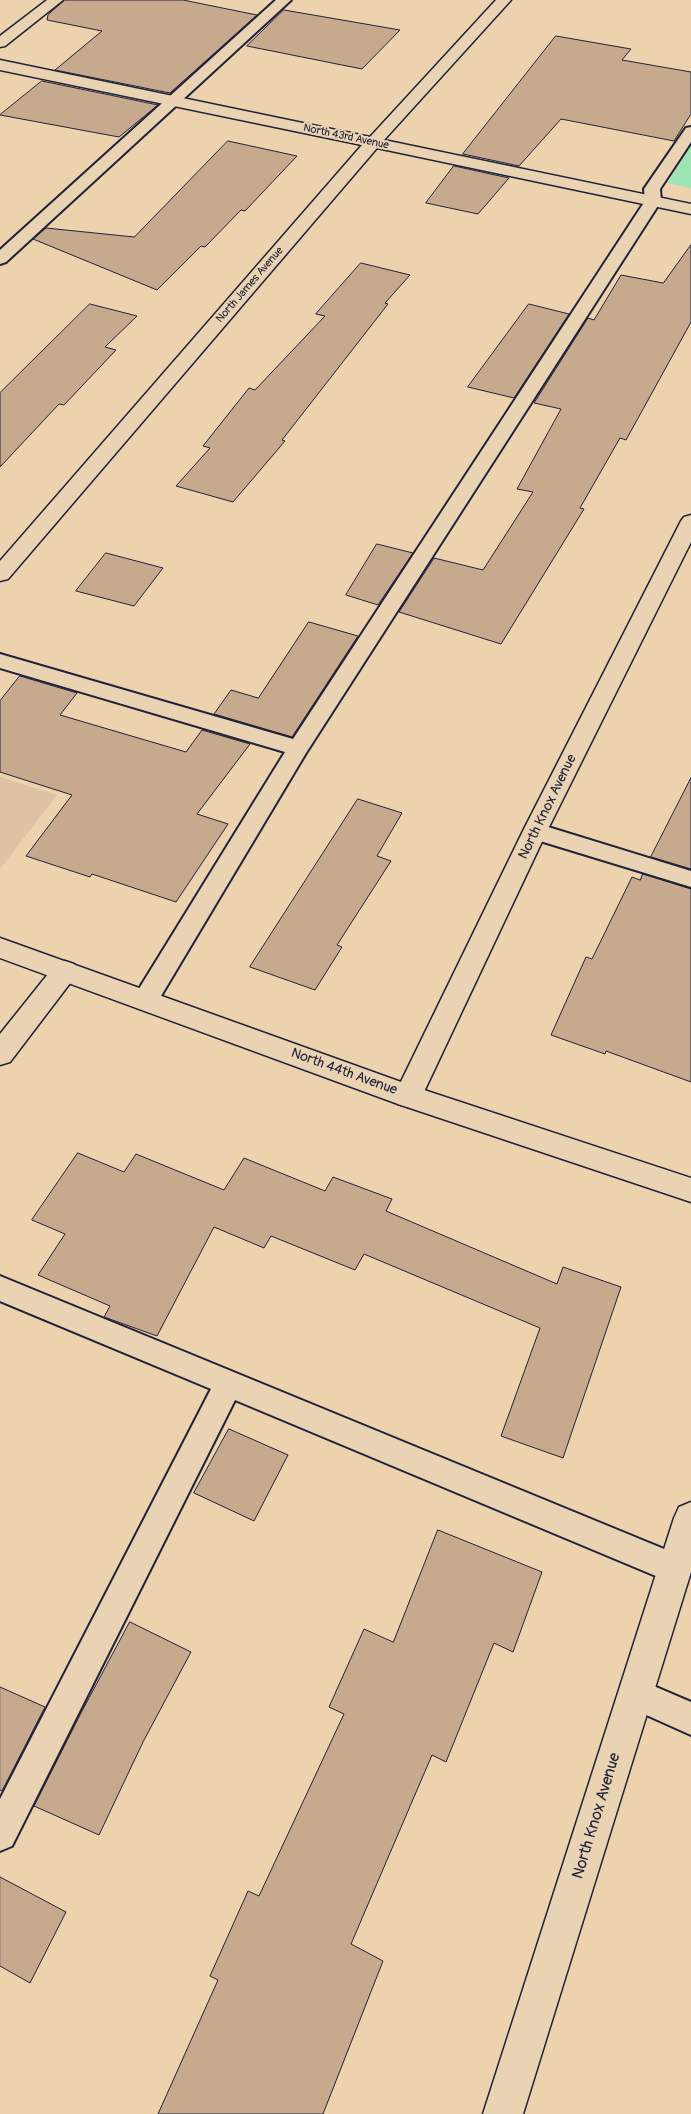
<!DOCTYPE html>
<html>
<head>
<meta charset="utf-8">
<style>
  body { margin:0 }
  canvas { display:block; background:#edd2ae }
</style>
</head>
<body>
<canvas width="691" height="2114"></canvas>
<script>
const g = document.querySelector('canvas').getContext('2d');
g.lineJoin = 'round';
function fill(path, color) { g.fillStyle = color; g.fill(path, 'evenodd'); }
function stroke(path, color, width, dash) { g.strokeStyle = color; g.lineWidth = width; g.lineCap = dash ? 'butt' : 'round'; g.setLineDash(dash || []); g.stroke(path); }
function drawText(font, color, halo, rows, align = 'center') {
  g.font = font + ' Pangolin,sans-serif'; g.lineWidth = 4; g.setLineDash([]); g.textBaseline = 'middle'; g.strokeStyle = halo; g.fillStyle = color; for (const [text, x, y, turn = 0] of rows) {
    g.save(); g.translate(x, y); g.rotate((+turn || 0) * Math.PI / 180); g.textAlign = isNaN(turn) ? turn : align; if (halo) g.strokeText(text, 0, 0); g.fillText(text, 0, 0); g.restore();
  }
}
const built = new Path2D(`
  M0,777L57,795L0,869Z`);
const green = new Path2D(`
  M691,146V188L667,183Z`);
const building = new Path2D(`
  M65,0H183L257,15L170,93L55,70L102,31L47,20L48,15Z
  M284,10L400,30L362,69L247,46Z
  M556,36L631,49L622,60L691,72V114L674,141L561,119L519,166L463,154Z
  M42,81L158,105L119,137L0,115Z
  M228,141L297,156L245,211L241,210L205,247L201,246L157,290L33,239L46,228L134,237Z
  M454,166L509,178L478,214L426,203Z
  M691,245V322L626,440L620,438L580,508L584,509L501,644L399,612L434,558L483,570L533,492L517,489L561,409L534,403L588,318L594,320L621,275L663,283Z
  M361,263L410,275L385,303L388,304L282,440L285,441L233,502L176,486L210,448L203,446L249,388L255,390L325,316L316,314Z
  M90,304L137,316L105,347L116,350L64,405L59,404L0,467V393Z
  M529,304L569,314L514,398L468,387Z
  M377,544L413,553L378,605L346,595Z
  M106,553L163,568L134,606L76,591Z
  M309,622L358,636L292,737L214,714L231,690L258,698Z
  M20,676L77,693L60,715L186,752L202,730L250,744L197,814L228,824L176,902L92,874L90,877L26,856L72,795L0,772V701Z
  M691,778V869L651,857Z
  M358,799L402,813L377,856L391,861L337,945L342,947L315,990L250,967Z
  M643,874L691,889V1082L606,1051L605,1054L551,1035L586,957L592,959L632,877L640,880Z
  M78,1153L124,1172L136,1154L224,1190L244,1158L325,1191L333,1177L392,1199L386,1211L557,1284L563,1267L621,1287L563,1458L501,1436L540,1328L364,1254L355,1270L271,1236L264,1248L214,1227L157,1336L104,1317L110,1306L38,1275L65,1234L32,1220Z
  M229,1429L288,1455L254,1521L194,1493Z
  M438,1530L542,1572L513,1652L494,1643L446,1762L432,1755L351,1944L383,1961L323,2114H158L218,1980L210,1976L248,1891L259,1896L344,1714L329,1707L364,1629L393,1642Z
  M130,1622L191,1652L143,1742L99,1835L34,1806L81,1713Z
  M0,1687L45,1707L2,1791L0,1790Z
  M0,1877L66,1912L30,1983L0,1966Z`);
const lane = new Path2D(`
  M276,0H291L6,262L0,264V250Z
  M691,127V142L660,189L661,201L306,753L155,1006L146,1008L137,1006L134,999L137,992L285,752L0,668V654L293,739L645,201L644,189L686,128Z
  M535,823L691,871V887L527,837L524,831L527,825Z
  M0,1276L686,1558L690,1569L686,1580L675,1584L235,1400L12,1846L0,1851V1799L211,1389L0,1301Z
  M635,1678L691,1702V1735L624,1705L619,1694L624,1683Z`);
const street = new Path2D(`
  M47,0H63L5,46L0,47V36Z
  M496,0H511L384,140L691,204V214L377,148L8,579L0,581V561L362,145L0,70V60L370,137Z
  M691,515V542L547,831L422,1096L418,1104L408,1107L398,1104L394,1096L523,831L681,521L684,517Z
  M65,961L74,964L78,971L74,978L10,1062L0,1065V1034L56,964Z
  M691,1502V1572L523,2114H483L674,1518L679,1507Z`);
const secondary = new Path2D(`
  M0,938L415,1087L691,1178V1202L398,1104L0,958Z`);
const farStreetnames = [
  ["North 43rd Avenue",346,137,12],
  ["North James Avenue",250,285,-49]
];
const streetNames = [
  ["North Knox Avenue",548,807,-64],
  ["North 44th Avenue",344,1072,20]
];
const nearStreetnames = [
  ["North Knox Avenue",597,1816,-73]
];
fill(built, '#dec3a2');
fill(green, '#9de6b4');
fill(building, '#c7a98e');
stroke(building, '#22223b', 1);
stroke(lane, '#22223b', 4);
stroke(street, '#22223b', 3);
stroke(secondary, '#22223b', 3);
fill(lane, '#e9d3b2');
fill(street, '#e9d3b2');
fill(secondary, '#e9d3b2');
drawText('11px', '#22223b', '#e9d3b2', farStreetnames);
drawText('14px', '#22223b', '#e9d3b2', streetNames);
drawText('16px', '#22223b', '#e9d3b2', nearStreetnames);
</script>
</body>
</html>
